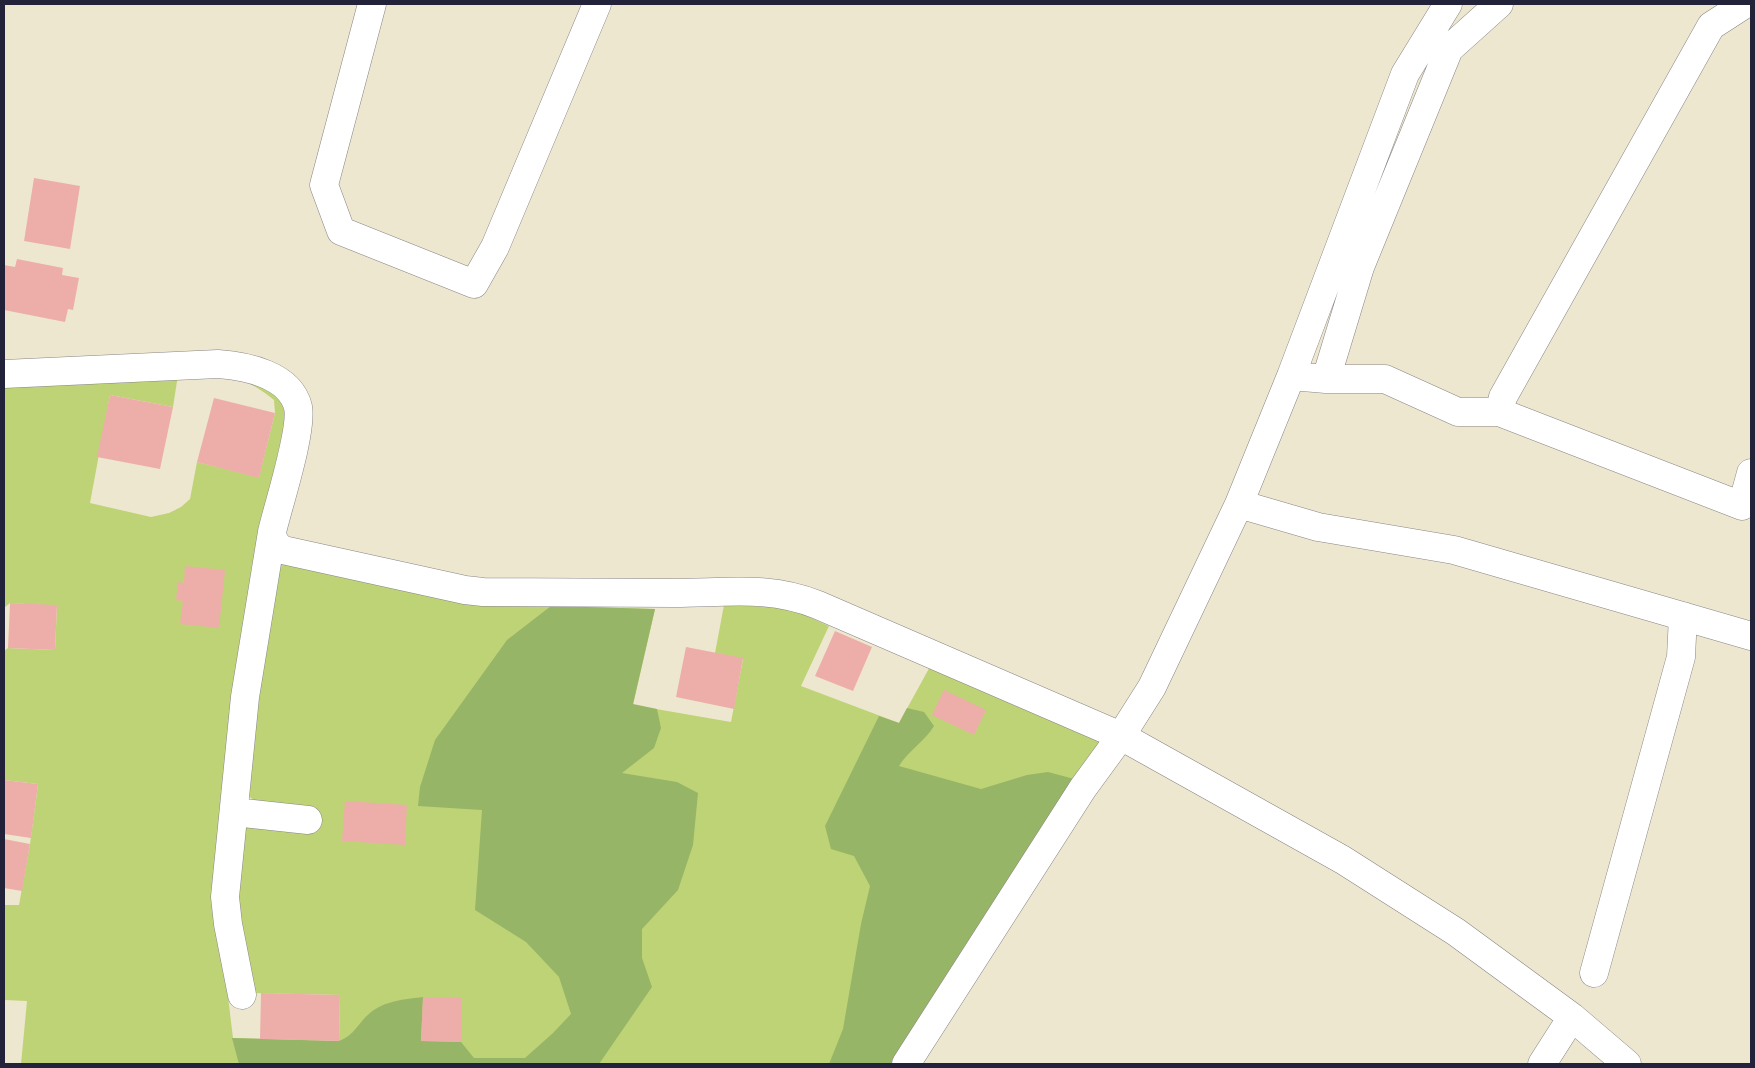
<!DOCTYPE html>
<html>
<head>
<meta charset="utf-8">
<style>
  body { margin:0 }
  #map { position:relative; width:1755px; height:1068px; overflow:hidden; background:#eee7cf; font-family:"Patrick Hand",sans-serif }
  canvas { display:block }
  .frame { position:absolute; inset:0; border:5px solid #22223b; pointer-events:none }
</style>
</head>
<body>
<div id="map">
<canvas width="1755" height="1068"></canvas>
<div class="frame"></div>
</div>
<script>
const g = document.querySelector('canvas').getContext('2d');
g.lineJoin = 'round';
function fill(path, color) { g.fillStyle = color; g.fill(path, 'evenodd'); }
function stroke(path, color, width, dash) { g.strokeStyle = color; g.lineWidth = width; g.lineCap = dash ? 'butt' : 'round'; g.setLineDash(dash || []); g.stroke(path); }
const green = new Path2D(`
  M206,372L236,373L273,389L288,409L252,566L228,733L217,853L225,972L233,1038L339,1041L340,995L254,993L238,930L237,833L257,803L250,797L244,789L276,562L513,605L655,609L633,705L731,722L743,659L715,653L724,605L773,607L800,613L829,626L801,686L899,723L932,663L1104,739L896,1064H21L27,1001L4,1000V905H19L30,844L38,784L4,780V651L8,648L55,650L57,606L10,603L4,608V382L178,375L173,407L110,395L90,503L151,517L169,513L181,507L190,499L197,462L259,477L275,413L274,400C264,392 253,384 240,380C226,376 217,383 206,372Z`);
const forest = new Path2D(`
  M551,606L655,609L633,704L657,709L661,728L654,748L622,773L677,782L698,793L693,845L678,890L642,929V958L652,987L599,1064H239L232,1038L339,1041C355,1035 358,1023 370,1013C384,1001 405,999 423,997L421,1041L461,1042L474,1058H525L553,1033L571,1014L559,977L526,942L475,910L482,810L418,806L420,787L435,740L507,640Z
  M907,708L924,712L934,726C925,741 908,751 899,766L981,789L1027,775L1048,772L1078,780L896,1064H829L843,1029L861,924L870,886L854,856L831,849L825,826L879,716L899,723Z`);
const building = new Path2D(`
  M34,178L80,186L70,249L24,241Z
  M17,259L63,268L62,275L79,278L73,310L68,309L65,322L4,310V265L15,267Z
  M110,395L173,407L160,469L97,457Z
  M214,398L275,413L259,478L197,462Z
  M185,566L225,570L219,628L180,624L183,601L176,600L178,582L184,583Z
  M10,603L57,605L55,650L8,648Z
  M835,631L872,647L853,691L815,676Z
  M686,647L743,658L734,709L676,697Z
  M944,690L986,710L974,735L932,715Z
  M4,780L38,784L31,838L4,834Z
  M345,801L407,805L405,845L342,841Z
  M4,839L30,844L22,891L4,888Z
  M261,993L340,995L339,1041L260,1039Z
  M423,997L462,998L461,1042L421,1041Z`);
const minor = new Path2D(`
  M372,4L324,185L341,231L474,284L495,247L597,4
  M4,374L218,364C247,366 290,375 298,407C303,430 278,506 272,532C273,541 276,545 283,550L465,590L483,592C547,592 610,593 674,593C725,593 769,585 818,605L1121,736L1343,860L1456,932L1572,1017L1627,1064
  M1291,376L1326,379H1385L1458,412H1499L1742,506L1751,473
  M1326,379L1360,267L1449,49L1499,4
  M1499,412L1503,397L1711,26L1745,4
  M1239,504L1318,527L1454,550L1751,636
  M234,812L308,820
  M1594,973L1681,657L1683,616
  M242,995L228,924L225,897L245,697L272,532
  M906,1064L1083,788L1121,736L1152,687L1239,504L1291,376L1405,74L1448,4
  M1542,1064L1572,1017`);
fill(green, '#bed376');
fill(forest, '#96b567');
fill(building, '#edaea9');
stroke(minor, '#888485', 29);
stroke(minor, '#fff', 28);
</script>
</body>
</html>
